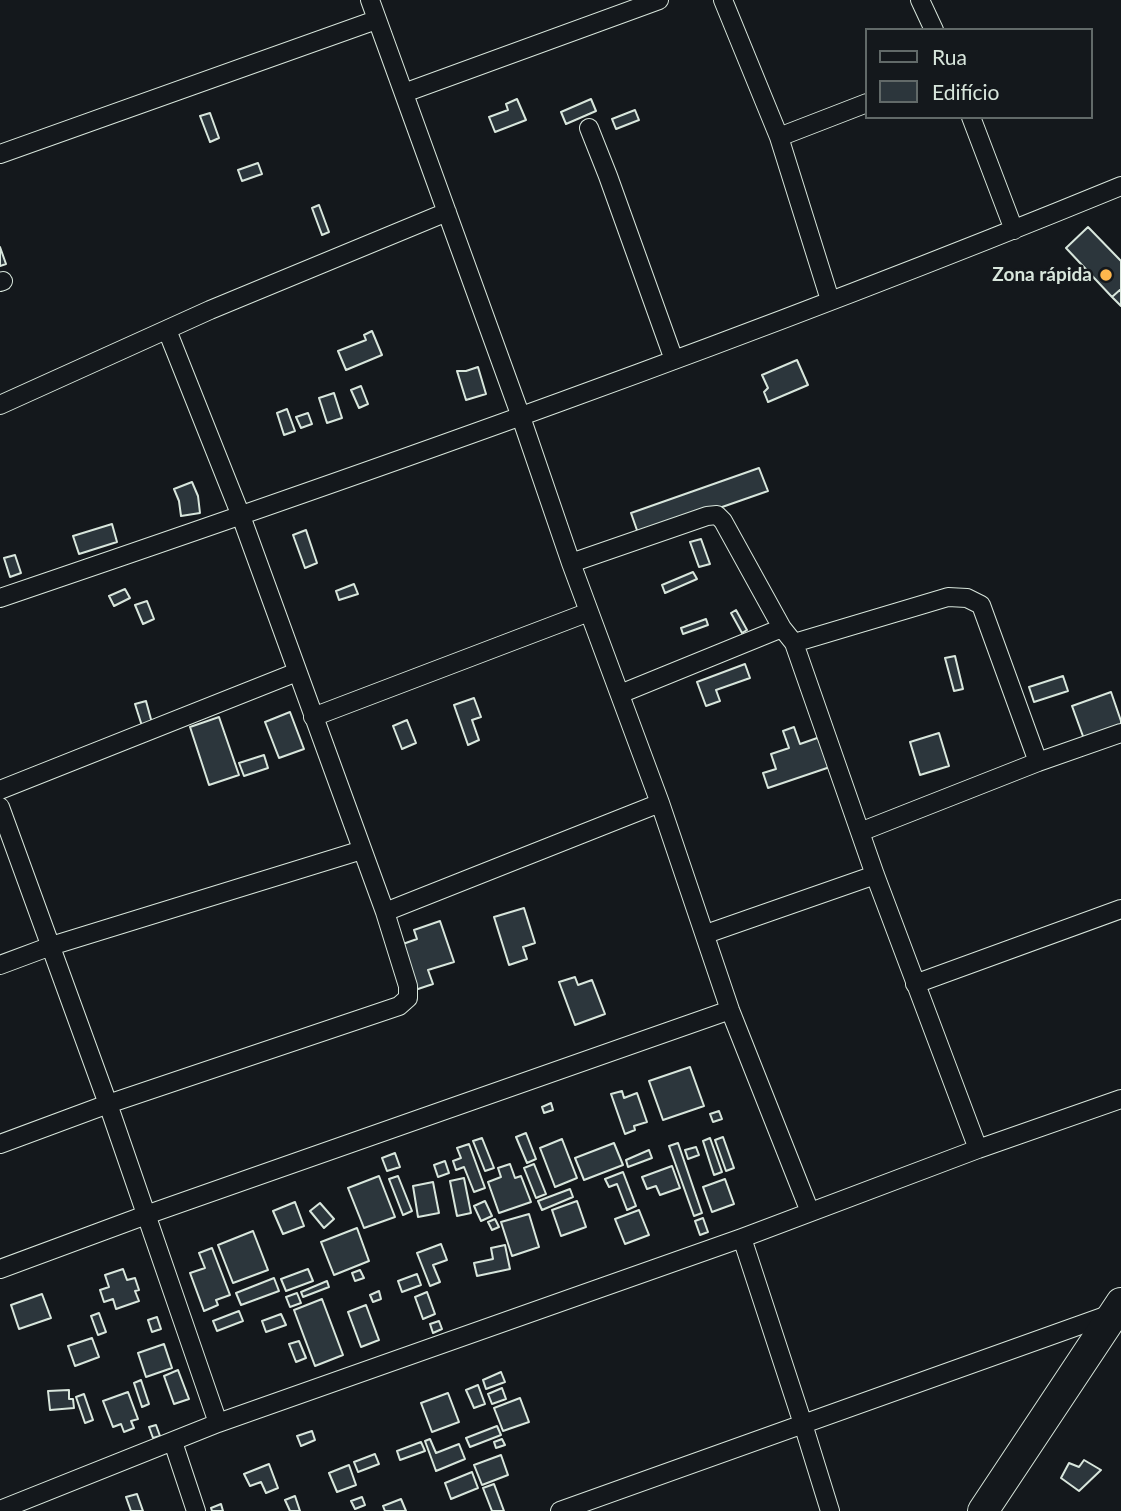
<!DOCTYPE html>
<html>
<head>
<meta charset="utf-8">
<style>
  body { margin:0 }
  #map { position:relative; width:1121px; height:1511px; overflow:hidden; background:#14181c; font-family:Lato,sans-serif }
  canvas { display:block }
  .legend { position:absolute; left:865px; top:28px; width:228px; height:91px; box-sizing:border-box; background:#14181c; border:2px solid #626a69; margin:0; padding:9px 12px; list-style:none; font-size:21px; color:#d8e6dc }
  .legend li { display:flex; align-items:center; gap:14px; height:35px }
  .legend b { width:35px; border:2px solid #626a69 }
</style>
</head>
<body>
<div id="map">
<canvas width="1121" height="1511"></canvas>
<ul class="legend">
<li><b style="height:9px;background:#14181c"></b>Rua</li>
<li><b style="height:19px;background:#2c363c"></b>Edifício</li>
</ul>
</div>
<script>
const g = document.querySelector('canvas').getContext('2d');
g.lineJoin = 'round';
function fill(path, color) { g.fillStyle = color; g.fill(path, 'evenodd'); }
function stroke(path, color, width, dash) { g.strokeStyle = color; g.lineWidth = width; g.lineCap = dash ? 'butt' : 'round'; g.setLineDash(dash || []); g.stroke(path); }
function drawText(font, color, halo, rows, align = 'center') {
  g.font = font + ' Lato,sans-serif'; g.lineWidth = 5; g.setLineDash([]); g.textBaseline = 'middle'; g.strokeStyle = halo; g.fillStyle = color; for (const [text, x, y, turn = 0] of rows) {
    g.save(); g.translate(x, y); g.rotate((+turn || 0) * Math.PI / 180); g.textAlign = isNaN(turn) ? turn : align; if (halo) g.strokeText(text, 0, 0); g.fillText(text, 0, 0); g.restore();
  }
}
const building = new Path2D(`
  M517,99L526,120L495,132L489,117L508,110L506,104Z
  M591,99L596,111L566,124L561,112Z
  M635,110L639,120L616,129L612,119Z
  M210,113L219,138L210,142L200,116Z
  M258,163L262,174L242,181L238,170Z
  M319,205L329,232L322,235L312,208Z
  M1088,227L1121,261V289L1112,297L1066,248Z
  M0,247L6,264L0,266Z
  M1121,289V306L1112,297Z
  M372,331L382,355L346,370L338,351L366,340L364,335Z
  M797,360L808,385L768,402L764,392L768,388L762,375Z
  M478,367L486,394L466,400L457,371H466Z
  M361,386L368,404L359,408L351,390Z
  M334,393L342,418L327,423L319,398Z
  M287,409L295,431L284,435L277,413Z
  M308,413L312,424L301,428L296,417Z
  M759,468L768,491L639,536L631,513Z
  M192,482L198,496L200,513L181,516L179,501L174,489Z
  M112,524L117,542L79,554L73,536Z
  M306,530L317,563L305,568L293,535Z
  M701,539L710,564L699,567L690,542Z
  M15,555L21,573L10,577L4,558Z
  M693,572L697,579L665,593L662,585Z
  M354,584L358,594L339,600L336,591Z
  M125,589L130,598L114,606L109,596Z
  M147,601L154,619L143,624L135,605Z
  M736,610L747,630L742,633L731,613Z
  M706,619L708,625L683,634L681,628Z
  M955,656L963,689L954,691L945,658Z
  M745,664L750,678L716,690L720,701L706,706L697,682Z
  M1063,676L1068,691L1034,702L1029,687Z
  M1111,692L1121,721V726L1084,739L1072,706Z
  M474,698L481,717L472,720L479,740L468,745L454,705Z
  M146,701L152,723L142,726L135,704Z
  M290,712L304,749L279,758L265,722Z
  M219,717L239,775L209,785L190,727Z
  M407,720L416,743L402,749L393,726Z
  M794,727L800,744L820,737L830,767L768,788L763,773L776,769L771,754L789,748L783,731Z
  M939,733L949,766L920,775L910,742Z
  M264,755L268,768L244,776L239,763Z
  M524,908L535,943L523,947L527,959L509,965L494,917Z
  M440,921L454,962L428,970L433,984L415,990L400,945L417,939L414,930Z
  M575,977L578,985L592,980L605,1014L575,1025L559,982Z
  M690,1067L704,1106L663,1120L649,1081Z
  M622,1091L624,1098L637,1093L647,1122L634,1126L635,1130L625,1134L611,1094Z
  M551,1103L553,1110L544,1113L542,1107Z
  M719,1111L722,1119L713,1122L710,1114Z
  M526,1133L536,1159L527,1163L516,1137Z
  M723,1137L734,1168L726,1171L715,1140Z
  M482,1138L494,1168L485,1171L473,1141Z
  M710,1138L722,1172L714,1175L703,1141Z
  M562,1139L577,1178L555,1187L540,1148Z
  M614,1143L623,1165L584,1180L575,1158Z
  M678,1143L702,1213L694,1216L669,1146Z
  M469,1144L485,1188L474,1192L464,1167L456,1170L453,1161L461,1158L457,1148Z
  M696,1147L699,1155L688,1159L685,1150Z
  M649,1150L652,1158L628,1167L626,1160Z
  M395,1153L400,1167L387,1171L382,1158Z
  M445,1161L449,1173L438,1177L434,1165Z
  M510,1164L515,1178L521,1176L531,1202L499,1213L488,1182L501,1177L498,1168Z
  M534,1164L546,1194L536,1198L524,1168Z
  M672,1166L680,1188L660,1195L656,1186L647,1189L642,1177Z
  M623,1172L636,1206L627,1210L617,1184L609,1187L605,1179Z
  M379,1176L395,1217L364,1228L348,1188Z
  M398,1176L412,1211L403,1215L389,1179Z
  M464,1178L471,1213L457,1216L450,1181Z
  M725,1179L734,1204L712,1212L703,1187Z
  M433,1182L439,1213L418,1217L413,1186Z
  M570,1189L573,1197L542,1210L538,1201Z
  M485,1201L492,1216L481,1221L474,1206Z
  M577,1201L586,1227L561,1236L552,1210Z
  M295,1202L304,1226L283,1234L273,1211Z
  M320,1203L334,1219L324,1228L310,1211Z
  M639,1210L649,1235L625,1244L615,1219Z
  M529,1214L539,1247L512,1256L501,1222Z
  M703,1218L708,1232L700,1235L695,1221Z
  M495,1219L499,1227L492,1230L488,1222Z
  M357,1228L369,1261L334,1275L321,1242Z
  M253,1231L268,1270L233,1283L218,1245Z
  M441,1244L447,1260L433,1265L440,1282L430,1286L417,1253Z
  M505,1245L510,1269L477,1276L474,1263L493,1259L491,1248Z
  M212,1248L230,1295L216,1300L218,1305L204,1311L190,1273L205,1268L199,1253Z
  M123,1269L127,1280L135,1278L139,1290L135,1291L139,1301L116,1309L113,1299L104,1302L100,1290L109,1287L105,1275Z
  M308,1269L313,1281L286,1291L281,1279Z
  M360,1270L364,1278L355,1281L352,1273Z
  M417,1274L421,1285L402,1292L398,1281Z
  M274,1278L279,1291L241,1305L236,1293Z
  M327,1281L329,1287L303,1297L301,1292Z
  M379,1291L381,1299L373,1302L370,1295Z
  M427,1292L435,1314L423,1319L415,1297Z
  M297,1293L301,1303L290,1307L286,1297Z
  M42,1294L51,1318L19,1329L11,1305Z
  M322,1299L343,1355L315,1366L294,1310Z
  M366,1305L379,1340L361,1347L348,1312Z
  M239,1311L243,1321L217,1331L213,1321Z
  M99,1313L106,1332L98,1335L91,1316Z
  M281,1314L286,1325L266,1332L262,1321Z
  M157,1317L161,1329L152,1332L148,1320Z
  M439,1321L442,1329L433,1333L430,1324Z
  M92,1338L99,1357L75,1366L68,1346Z
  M299,1341L306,1358L296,1362L289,1344Z
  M164,1344L172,1368L146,1377L138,1353Z
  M178,1370L189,1399L174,1404L164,1376Z
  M501,1372L505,1382L486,1389L483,1380Z
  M141,1380L149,1404L142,1407L134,1383Z
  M478,1385L485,1404L474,1408L466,1390Z
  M502,1388L506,1399L492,1404L488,1394Z
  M69,1390V1399H73L74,1408L50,1410L48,1391Z
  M128,1392L138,1419L131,1421L134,1428L124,1432L121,1424L113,1427L103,1401Z
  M448,1393L459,1422L432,1432L421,1403Z
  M84,1394L93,1420L85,1423L76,1397Z
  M520,1398L529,1422L503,1431L494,1408Z
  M156,1425L160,1436L153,1438L149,1427Z
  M497,1426L501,1435L470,1447L466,1438Z
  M312,1431L315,1440L301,1446L297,1436Z
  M430,1439L436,1453L459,1444L465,1459L436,1471L425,1441Z
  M502,1439L505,1445L496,1448L494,1442Z
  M421,1442L425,1451L400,1460L397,1451Z
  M375,1454L379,1464L358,1472L354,1462Z
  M501,1455L508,1475L482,1485L474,1465Z
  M1084,1460L1101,1470L1079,1491L1061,1478L1069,1463L1079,1467Z
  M269,1464L278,1488L266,1493L261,1482L250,1486L244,1474Z
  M349,1465L356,1485L337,1492L329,1473Z
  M472,1472L478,1488L451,1499L445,1483Z
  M494,1484L504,1511H492L483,1488Z
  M137,1494L143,1511H131L126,1497Z
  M295,1496L300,1511H290L285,1500Z
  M362,1497L365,1505L355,1509L351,1501Z
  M401,1499L406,1511H385L383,1506Z
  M221,1504L223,1511H212L211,1508Z`);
const street = new Path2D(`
  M370,0L521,417L571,563L660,803L730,1010L810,1212
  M723,0L779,137L830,300
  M920,0L934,30
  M404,93L659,0
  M971,117L1014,230
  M589,128L608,176L674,360
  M779,137L867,103
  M0,154L376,20
  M0,282L3,281
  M0,405L210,310L447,212
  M571,563L707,516L717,515L723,521L782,628
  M0,598C377,470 753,337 1121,186
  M794,643L875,875L978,1149
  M620,694L782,628L794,643L948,597L967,598L981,605L1038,762
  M313,717L589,612
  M0,790L297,672
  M0,807L108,1104L218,1423
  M860,832L1038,762L1121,733
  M385,912L660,803
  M706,934L875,875
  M0,965L51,946L362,850
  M915,984L1121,909
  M0,1144L108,1104L399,1006L408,998V986L385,912L241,516L167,330
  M742,1238L803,1424L830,1511
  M0,1269L146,1215L730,1010
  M173,1442L196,1511
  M0,1510L218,1423L742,1238L978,1149L1121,1099
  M560,1511L1111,1314`);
const primary = new Path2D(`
  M983,1511L1121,1303`);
const markers = [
  [1106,275,7,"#ffb74d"]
];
const poiNames = [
  ["Zona rápida",1092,275]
];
fill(building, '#2c363c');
stroke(building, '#d8e6dc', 2);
stroke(street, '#d8e6dc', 20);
stroke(primary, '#d8e6dc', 32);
stroke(street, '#14181c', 18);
stroke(primary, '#14181c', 30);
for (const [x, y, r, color] of markers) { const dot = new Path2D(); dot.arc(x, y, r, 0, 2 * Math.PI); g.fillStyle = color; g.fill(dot); stroke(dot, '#14181c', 2.5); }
drawText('bold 19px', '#d8e6dc', '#14181c', poiNames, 'right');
</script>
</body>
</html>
